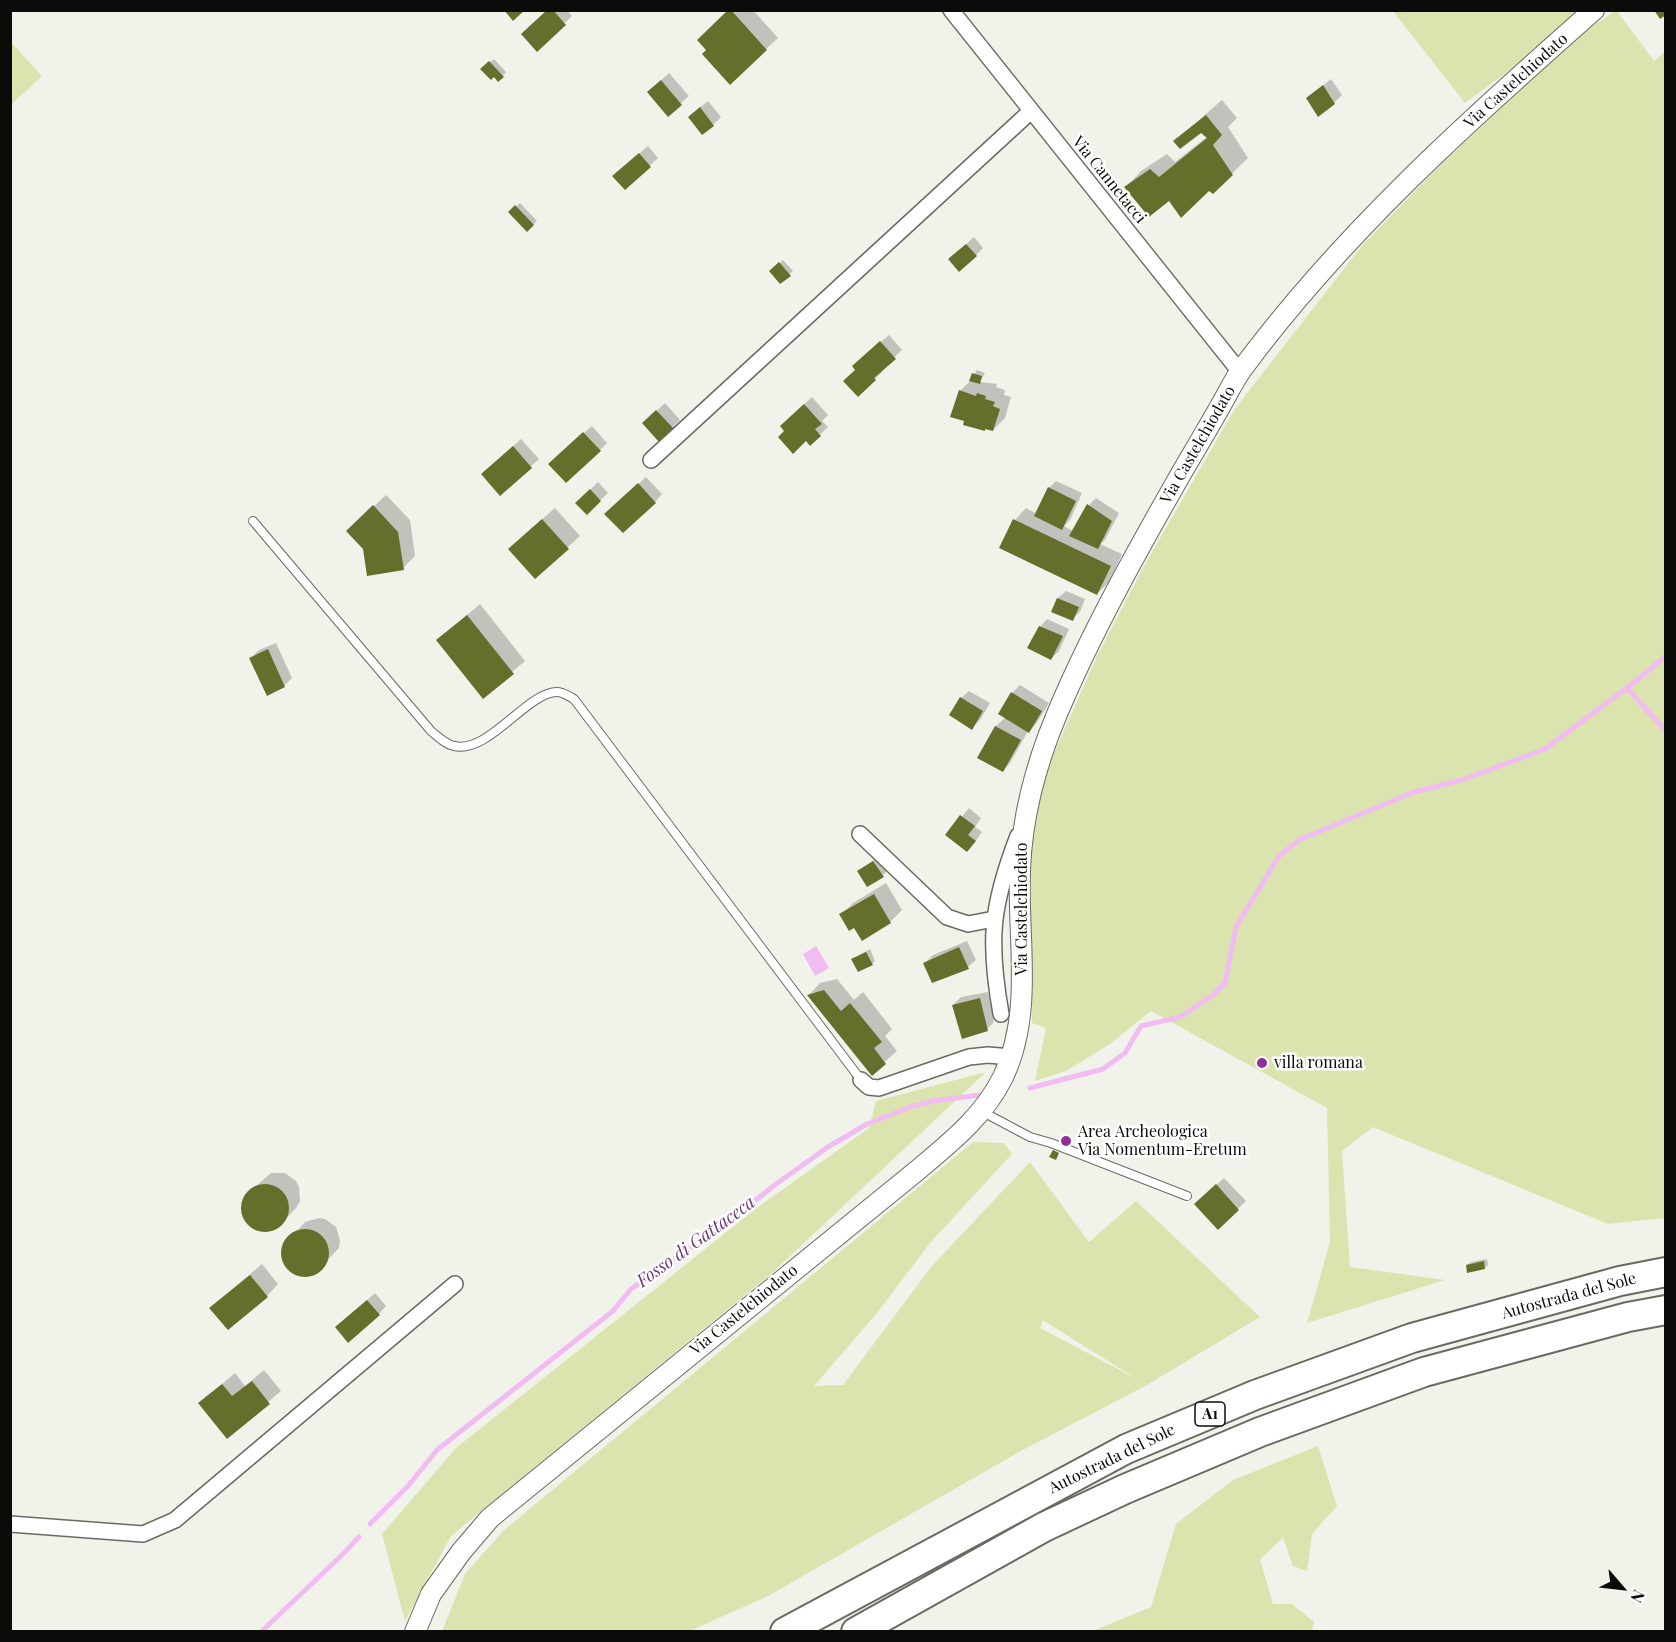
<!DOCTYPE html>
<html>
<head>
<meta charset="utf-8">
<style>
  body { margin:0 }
  #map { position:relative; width:1676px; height:1642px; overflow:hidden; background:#f1f3ea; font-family:"Playfair Display",serif }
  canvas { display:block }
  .frame { position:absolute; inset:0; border:12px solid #0b0c09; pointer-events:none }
  .north { position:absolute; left:1592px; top:1558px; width:60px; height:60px; -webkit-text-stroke:4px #fff; paint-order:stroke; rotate:118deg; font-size:16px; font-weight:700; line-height:24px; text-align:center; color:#0b0c09 }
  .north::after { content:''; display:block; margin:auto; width:21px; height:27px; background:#0b0c09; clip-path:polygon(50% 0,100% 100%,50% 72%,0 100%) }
</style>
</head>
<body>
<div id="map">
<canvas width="1676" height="1642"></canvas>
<div class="frame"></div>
<div class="north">N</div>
</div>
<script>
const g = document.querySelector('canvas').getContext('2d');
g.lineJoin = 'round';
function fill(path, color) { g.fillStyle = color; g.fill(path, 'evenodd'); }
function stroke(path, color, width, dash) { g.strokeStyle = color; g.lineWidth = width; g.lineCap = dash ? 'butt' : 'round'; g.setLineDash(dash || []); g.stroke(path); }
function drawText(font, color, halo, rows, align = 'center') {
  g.font = font + ' "Playfair Display",serif'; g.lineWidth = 5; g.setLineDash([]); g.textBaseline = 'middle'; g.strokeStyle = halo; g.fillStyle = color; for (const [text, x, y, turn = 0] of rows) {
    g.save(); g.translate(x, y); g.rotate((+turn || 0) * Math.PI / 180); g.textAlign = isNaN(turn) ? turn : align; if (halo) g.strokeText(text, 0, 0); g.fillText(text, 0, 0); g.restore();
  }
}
const green = new Path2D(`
  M1393,11H1582L1519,63L1465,103Z
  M1615,11H1617L1654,61L1666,51L1665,1218L1608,1224L1373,1127L1342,1151L1350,1267L1445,1280L1307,1323L1330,1242L1327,1108L1151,1011L1110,1044L1066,1071L1035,1081L1046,1028L1032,1023L1029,866L1040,799L1051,760L1097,656L1144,566L1234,410L1361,247L1432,173L1578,36Z
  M10,41L42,76L11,105H10Z
  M986,1072L772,1273L451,1536L405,1621L382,1534L456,1448L754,1210L869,1128L876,1101Z
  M973,1142L1004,1143L1012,1154L930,1243L877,1313L814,1386L843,1385L931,1267L1030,1162L1089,1242L1136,1201L1260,1317L1147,1385L1019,1452L768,1596L690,1631H442L465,1574L503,1531ZM1043,1321H1044L1137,1379L1040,1328Z
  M1318,1446L1337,1506L1312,1534L1307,1571L1293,1566L1283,1538L1260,1559L1273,1604H1292L1314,1622L1312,1631H1093L1151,1607L1176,1524L1233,1480Z`);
const water = new Path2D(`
  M816,946L829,968L815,976L803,954Z`);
const shadow = new Path2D(`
  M548,10H567L572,16L537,50Z
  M729,10H753L778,38L766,49Z
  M494,59L506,72L499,80L482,69Z
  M669,73L689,96L668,115L656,85Z
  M1331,79L1342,95L1334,103L1308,98Z
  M1222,100L1237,118L1228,127L1248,158L1213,192L1209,189L1169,199L1126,187L1141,171L1167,154L1175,162L1208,136L1201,131L1175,141Z
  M708,101L721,117L713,125L697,110Z
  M648,146L658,158L625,188L622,169Z
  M520,203L537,221L527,230L510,212Z
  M974,237L983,248L976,255L958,252Z
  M783,260L793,271L781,282L771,271Z
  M889,335L902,350L881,370L882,372L875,379L857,370L861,359Z
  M977,370L985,373L980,382L997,384L996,387L1005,390L1004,395L1011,397L1005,418L993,430L960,391L971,380Z
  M812,397L828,415L822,421L828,427L810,444L806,439L786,430L789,418Z
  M665,403L680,420L659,440L644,423Z
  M592,426L607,443L600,450L558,456Z
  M521,439L539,459L500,494L490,467Z
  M646,477L662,494L655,502L614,506Z
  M1056,481L1082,493L1070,520L1064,526L1073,531L1089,505L1096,498L1119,513L1105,540L1100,544L1122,554L1109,582L1097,594L1015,520L1026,508L1037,514L1049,488Z
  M598,482L608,493L587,513L577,503Z
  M386,495L410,520L415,556L403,568L365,548L348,531Z
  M555,508L580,536L535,577L522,537Z
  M1066,591L1085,599L1080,612L1072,619L1053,611L1058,598Z
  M480,604L525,661L483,697L438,640Z
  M1047,619L1069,629L1059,651L1051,659L1040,627Z
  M276,643L292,678L284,686L251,658L259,650Z
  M1020,685L1049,703L1036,724L1028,731L1010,763L1003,771L979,758L996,726L1006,717L1000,713L1012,693Z
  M969,691L990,703L980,720L972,728L961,698Z
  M969,808L981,818L975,827L982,832L975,842L947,835Z
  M881,854L890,868L883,875L859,872Z
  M886,883L902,910L890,922L862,939L855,926L841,915L853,903Z
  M967,941L976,960L968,967L933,981L925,963L933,955Z
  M870,949L875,961L872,964L853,959Z
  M837,979L854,1000L863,992L892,1029L885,1036L897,1051L872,1073L809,995L820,983Z
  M988,992L994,1022L987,1029L953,1005L961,997Z
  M271,1173H285L296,1181L299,1187L300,1201L296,1208L284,1221L271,1230L255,1229L249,1224L242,1210L246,1195Z
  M1224,1178L1246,1201L1218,1228L1196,1204Z
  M319,1218L325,1219L336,1227L340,1240L339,1248L316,1272L302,1275L288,1268L284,1262L283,1247L305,1222Z
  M1487,1259L1488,1265L1485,1268L1467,1265L1471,1262Z
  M262,1264L278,1284L267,1296L223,1297Z
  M375,1293L386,1306L379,1314L344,1320Z
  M264,1370L281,1391L227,1437L200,1403L235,1373L245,1386Z`);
const stream = new Path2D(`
  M1627,688L1666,731
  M1030,1088L1103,1069L1125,1053L1141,1026L1180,1017L1213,995L1225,983L1236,927L1279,856L1299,840L1411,793L1465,779L1545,749L1627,688L1666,656
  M370,1524L408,1486L437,1450L613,1311L631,1289L727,1223L776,1184L828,1147L867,1124L913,1106L933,1101L980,1095
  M261,1632L343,1554L359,1537`);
const building = new Path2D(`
  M504,10H525L513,21Z
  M547,10H553L566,25L537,52L521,34Z
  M728,10H731L767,50L730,85L702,54L706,50L697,40Z
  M1654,10H1666V15L1660,19Z
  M489,61L504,77L498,82L494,77L491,80L480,69Z
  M661,80L682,105L668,117L647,92Z
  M1323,85L1335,104L1318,117L1306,98Z
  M700,107L714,126L702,135L688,117Z
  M1206,115L1222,135L1213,145L1233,175L1213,194L1209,191L1181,218L1169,201L1149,217L1124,187L1150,169L1159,177L1207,138L1201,133L1180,149L1173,141Z
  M639,153L651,167L625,190L612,176Z
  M515,205L534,225L527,232L508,212Z
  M966,244L977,256L959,272L948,259Z
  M779,262L791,276L780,284L769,271Z
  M880,341L896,359L874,378L876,380L858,397L843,381L855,370L852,366Z
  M972,373L982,376L980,384L969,381Z
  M959,390L976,396L977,393L986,396L985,399L995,402L993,406L1000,409L993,431L985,429V431L963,425L964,421L950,417Z
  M804,404L822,424L815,429L821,436L810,446L806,441L793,454L778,437L784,431L780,426Z
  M656,410L674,429L659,442L642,423Z
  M583,432L601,451L566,483L548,464Z
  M513,446L532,468L500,496L481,474Z
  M638,483L656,503L623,533L604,514Z
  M1048,487L1076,501L1062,530L1034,516Z
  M590,489L601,501L587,515L575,503Z
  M1087,504L1112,521L1098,549L1069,536Z
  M373,505L398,532L404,570L367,576L363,549L346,531Z
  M542,519L569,549L535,579L508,549Z
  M1013,519L1111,566L1097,595L999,548Z
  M1057,598L1079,607L1073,621L1051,612Z
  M467,615L514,674L483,699L436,640Z
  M1039,626L1063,636L1051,660L1027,648Z
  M268,649L285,687L267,696L249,658Z
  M1011,692L1042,711L1029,733L998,714Z
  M960,697L983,711L972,730L949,715Z
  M995,726L1021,740L1003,772L977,758Z
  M960,815L975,826L968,835L976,841L967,852L945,835Z
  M873,861L884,877L867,887L857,871Z
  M874,894L891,923L862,941L854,928L849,931L839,914Z
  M959,947L969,969L932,983L923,963Z
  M866,952L873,965L858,972L851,959Z
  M824,990L841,1011L850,1003L882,1042L874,1048L886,1064L872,1076L807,995Z
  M980,998L988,1031L962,1039L952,1005Z
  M1053,1150L1059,1153L1056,1160L1049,1157Z
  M241 1208a24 24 0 1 1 48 0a24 24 0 1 1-48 0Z
  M1216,1184L1239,1210L1218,1230L1194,1204Z
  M281 1253a24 24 0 1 1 48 0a24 24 0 1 1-48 0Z
  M1484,1261L1485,1269L1467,1273L1466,1265Z
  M250,1275L268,1297L228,1330L209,1308Z
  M367,1300L380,1315L348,1343L335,1327Z
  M252,1381L270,1404L227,1439L198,1403L222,1384L232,1396Z`);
const service = new Path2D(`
  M253,521L431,731C438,737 445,744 454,746C489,754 527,692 557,692C563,692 568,696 574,699L861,1080
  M981,1111L1030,1137L1051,1143L1187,1196`);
const minor = new Path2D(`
  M951,10L1240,372
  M651,460L1031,111
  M860,834L947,917L968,924L994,919
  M1001,1014C988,941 991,906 1018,836
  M861,1080L869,1087L879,1088L969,1057L988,1055L1011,1057
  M10,1524L143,1534L175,1520L455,1284`);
const tertiary = new Path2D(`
  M415,1632L431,1594L461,1552L490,1518L919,1169C951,1142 984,1116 1003,1077C1034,1012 1017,938 1020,870C1022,816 1036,764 1057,714C1092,631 1137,551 1182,472C1195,450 1208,428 1221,405C1228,393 1234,380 1242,369C1342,234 1468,121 1594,10`);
const motorway = new Path2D(`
  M785,1632L1126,1449L1255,1395L1412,1338L1620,1281L1666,1272
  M856,1632L1044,1527L1125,1489L1260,1432L1424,1372L1628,1317L1666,1310`);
const markers = [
  [1262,1063,6,"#923098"],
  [1066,1141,6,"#923098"]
];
const shields = [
  [1210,1414,30]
];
const shieldNames = [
  ["A1",1210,1414]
];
const streetNames = [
  ["Via Castelchiodato",1516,81,-42],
  ["Via Cannetacci",1109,180,51],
  ["Via Castelchiodato",1198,445,-60],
  ["Via Castelchiodato",1022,909,-90],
  ["Autostrada del Sole",1569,1296,-15],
  ["Via Castelchiodato",744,1310,-39],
  ["Autostrada del Sole",1112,1459,-26]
];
const poiNames = [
  ["villa romana",1274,1063],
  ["Area Archeologica",1078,1132],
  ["Via Nomentum-Eretum",1078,1150]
];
const waterNames = [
  ["Fosso di Gattaceca",696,1242,-36]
];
fill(green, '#dbe4af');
fill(water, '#f0bcf2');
fill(shadow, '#0003');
stroke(stream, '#f0bcf2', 5);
fill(building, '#656e2a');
stroke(service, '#696b63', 10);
stroke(minor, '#696b63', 18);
stroke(tertiary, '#696b63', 22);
stroke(motorway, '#696b63', 32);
stroke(service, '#fff', 8);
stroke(minor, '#fff', 15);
stroke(tertiary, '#fff', 20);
stroke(motorway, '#fff', 28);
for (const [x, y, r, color] of markers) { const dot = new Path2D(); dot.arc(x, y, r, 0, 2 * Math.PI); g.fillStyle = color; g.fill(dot); stroke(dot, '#fff', 2); }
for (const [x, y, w] of shields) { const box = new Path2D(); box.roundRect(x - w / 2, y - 12, w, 24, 4.5); g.fillStyle = '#fff'; g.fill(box); stroke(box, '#0b0c09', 1.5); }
drawText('bold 15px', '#0b0c09', null, shieldNames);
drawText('16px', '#0b0c09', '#fff', streetNames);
drawText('16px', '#0b0c09', '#fff', poiNames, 'left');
drawText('italic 18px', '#703474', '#fff', waterNames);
</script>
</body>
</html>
